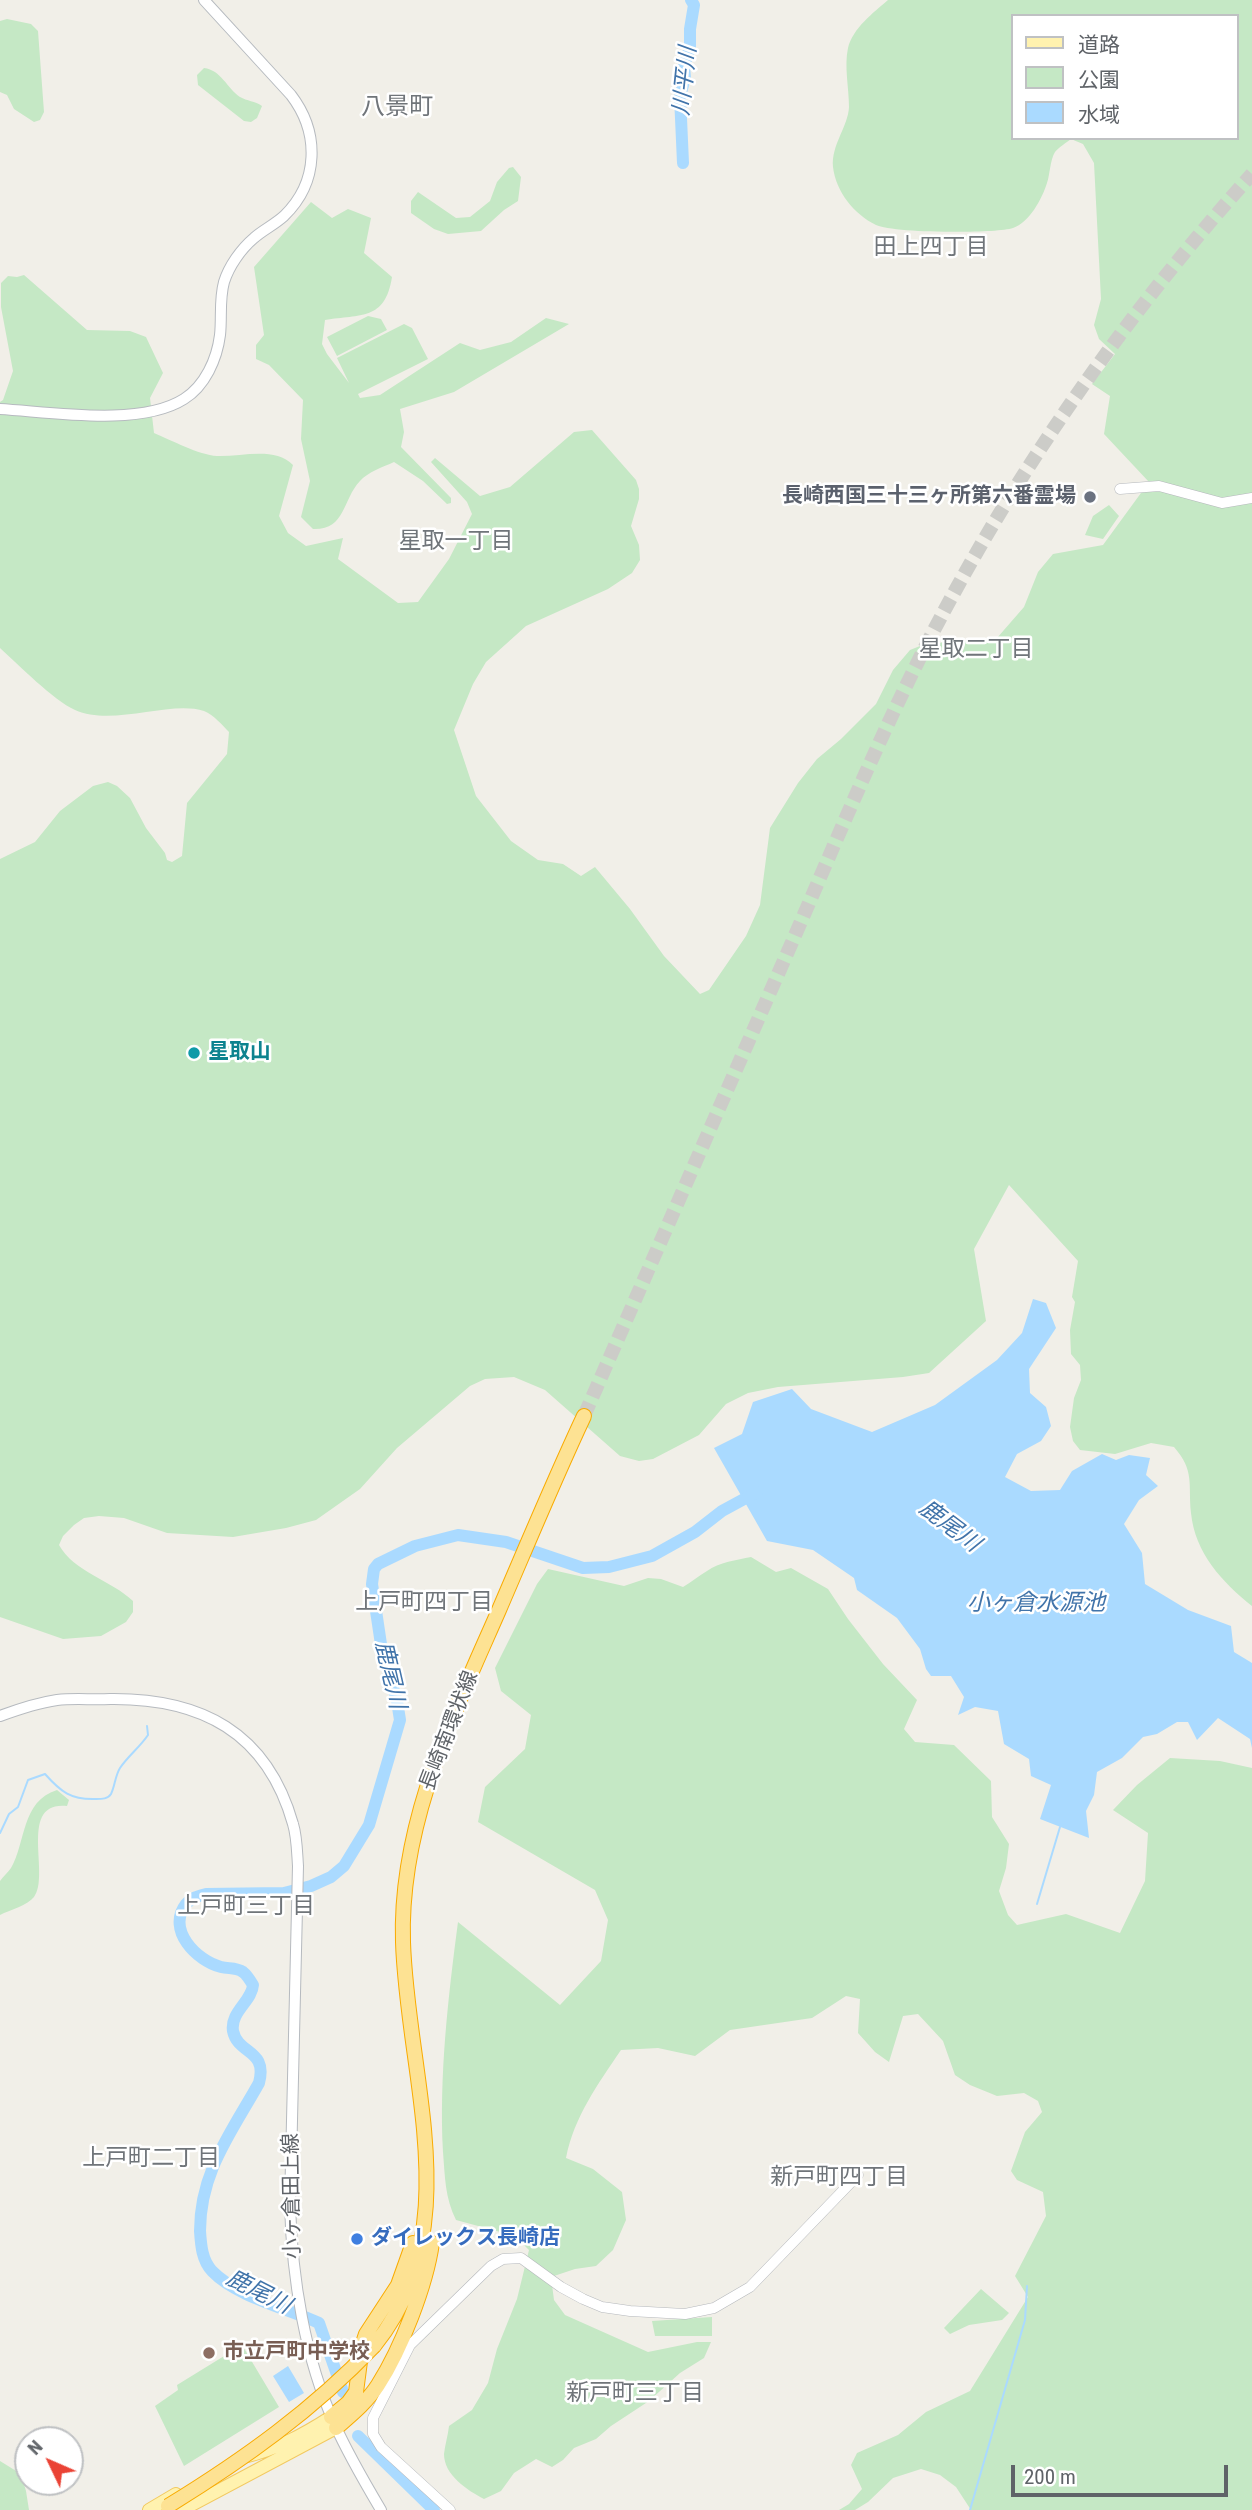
<!DOCTYPE html>
<html>
<head>
<meta charset="utf-8">
<style>
  body { margin:0 }
  #map { position:relative; width:1252px; height:2510px; overflow:hidden; background:#f1efe8; font-family:"Roboto Condensed","Noto Sans JP",sans-serif }
  canvas { display:block }
  .legend { position:absolute; left:1011px; top:14px; width:228px; height:126px; box-sizing:border-box; background:#fff; border:2px solid #bfc1c3; margin:0; padding:9px 12px; list-style:none; font-size:21px; color:#5f6368 }
  .legend li { display:flex; align-items:center; gap:14px; height:35px }
  .legend b { width:35px; border:2px solid #bfc1c3 }
  .north { position:absolute; left:14px; top:2426px; width:70px; height:70px; box-sizing:border-box; background:#fff; border:2px solid #bfc1c3; border-radius:50%; rotate:314deg; font-size:19px; font-weight:700; line-height:28px; text-align:center; color:#5f6368 }
  .north::after { content:''; display:block; margin:auto; width:24px; height:32px; background:#ea4335; clip-path:polygon(50% 0,100% 100%,50% 72%,0 100%) }
  .scale { position:absolute; left:1011px; top:2465px; width:217px; height:32px; box-sizing:border-box; border:4px solid #5f6368; border-top:0; padding-left:9px; font-size:21px; line-height:24px; white-space:nowrap; color:#5f6368; -webkit-text-stroke:5px #fff; paint-order:stroke }
</style>
</head>
<body>
<div id="map">
<canvas width="1252" height="2510"></canvas>
<ul class="legend">
<li><b style="height:9px;background:#fff2af"></b>道路</li>
<li><b style="height:19px;background:#c5e8c5"></b>公園</li>
<li><b style="height:19px;background:#aadaff"></b>水域</li>
</ul>
<div class="north">N</div>
<div class="scale">200 m</div>
</div>
<script>
const g = document.querySelector('canvas').getContext('2d');
g.lineJoin = 'round';
function fill(path, color) { g.fillStyle = color; g.fill(path, 'evenodd'); }
function stroke(path, color, width, dash) { g.strokeStyle = color; g.lineWidth = width; g.lineCap = dash ? 'butt' : 'round'; g.setLineDash(dash || []); g.stroke(path); }
function drawText(font, color, halo, rows, align = 'center') {
  g.font = font + ' "Roboto Condensed","Noto Sans JP",sans-serif'; g.lineWidth = 5; g.setLineDash([]); g.textBaseline = 'middle'; g.strokeStyle = halo; g.fillStyle = color; for (const [text, x, y, turn = 0] of rows) {
    g.save(); g.translate(x, y); g.rotate((+turn || 0) * Math.PI / 180); g.textAlign = isNaN(turn) ? turn : align; if (halo) g.strokeText(text, 0, 0); g.fillText(text, 0, 0); g.restore();
  }
}
const green = new Path2D(`
  M888,0H1252V1606C1222,1582 1195,1553 1191,1513C1188,1484 1195,1471 1174,1447L1151,1443L1115,1454L1080,1450L1073,1441L1070,1427L1074,1398L1081,1380L1080,1365L1071,1354L1070,1330L1075,1302L1072,1297L1078,1261L1009,1185L974,1249L986,1321L929,1373L903,1377L778,1387L748,1393L726,1404L699,1435L653,1459L639,1461L620,1456L545,1390L514,1377L485,1379L470,1386L397,1448L360,1489L316,1520L286,1528L233,1537L167,1533L124,1518L99,1516L84,1518L74,1525L63,1536L59,1545C74,1572 111,1580 133,1601V1612L126,1622L101,1636L63,1639L0,1617V859L35,842L60,811L93,786L108,782L117,786L130,798L146,828L165,853L167,860L172,862L182,856L187,803L227,754L229,732C222,725 214,715 204,711C170,700 113,727 75,710C53,700 19,665 0,648V402L3,400L13,371L1,307V283L8,276L17,277L24,275L87,330L130,331L146,337L163,373L150,398L154,433C171,440 199,455 217,456C241,457 275,446 293,465L279,516L288,533L306,546L343,538L338,559L398,603L418,602L449,559L472,514L467,502L431,462L435,458L480,496L510,487L574,432L592,430L636,480L639,489V499L631,526L639,545L640,560L632,573L608,589L526,626L486,662L473,684L454,730L476,796L511,841L538,860L563,864L581,876L595,867L630,909L664,956L700,994L709,990L746,936L760,905L770,828L798,783L817,759L841,739L876,704L893,670L910,650L925,644L997,638L1024,607L1038,572L1053,554L1103,545L1149,482L1104,434L1110,396L1092,384L1115,354L1099,339L1094,325L1101,299L1094,163L1083,144L1071,139C1066,143 1059,147 1055,152C1050,160 1050,174 1047,183C1042,199 1029,223 1013,228C994,234 892,233 876,225C854,214 836,192 833,167C831,145 848,127 849,107C849,88 844,66 848,48C853,28 873,13 888,0ZM1012,16H1236V138H1012Z
  M7,19L31,24L38,31L44,112L40,120L34,122L14,109L7,95L0,92V21Z
  M204,68C221,70 227,88 240,97C247,101 255,101 262,106L257,118L251,122L244,121L198,85L197,75Z
  M513,167L521,177L518,201L504,210L481,231L448,234L434,229L411,213V201L418,192L456,218L470,217L490,201L497,182L509,168Z
  M311,202L332,218L348,209L371,218L364,253L392,277C385,321 361,314 325,320L322,344L327,354L349,383L337,358L404,324L412,328L428,359L358,394L360,398L380,395L460,343L480,350L511,342L546,318L569,324L454,392L400,409L404,432L401,447L451,498V503L447,504L423,481L394,462C383,467 368,472 360,481C342,500 346,530 313,529L301,517L310,481L301,439L303,400L269,365L256,359V345L264,335L254,267Z
  M368,316L381,319L387,330L337,356L327,337Z
  M1109,505L1119,516L1103,539L1085,535L1093,516Z
  M751,1557L776,1572L791,1568L828,1589L848,1619L883,1664L917,1700L904,1729L915,1742L954,1745L991,1781L992,1817L1009,1844L1006,1868L999,1891L1008,1915L1017,1925L1066,1914L1120,1933L1145,1881L1148,1833L1113,1810L1137,1785L1170,1758L1220,1761L1252,1768V2510H971L956,2487L940,2475L921,2469L893,2478L868,2502L855,2510H839L849,2504L862,2489L851,2465L857,2453L898,2435L926,2412L970,2391L1028,2297L1015,2276L1046,2216L1043,2192L1017,2180L1011,2171L1025,2132L1042,2112L1038,2101L1024,2093L997,2096L970,2085L955,2075L943,2041L918,2014L903,2016L889,2062L875,2052L858,2033L860,1999L846,1996L812,2018L730,2030L695,2056L658,2048L621,2050C598,2084 574,2117 566,2158L593,2169L622,2192L626,2220L613,2250L596,2266L575,2269L551,2277L554,2300L565,2315L648,2352L697,2342H711L704,2358L680,2373L649,2401L611,2426L596,2439L574,2448L563,2460L552,2467L536,2459L514,2473L501,2491L484,2499C467,2490 444,2475 444,2454C445,2445 448,2435 449,2426L472,2410L488,2383L497,2349L517,2299L529,2250L515,2236L456,2220C445,2198 445,2177 443,2152C439,2076 448,1998 458,1922L560,2005L601,1961L608,1920L595,1890L478,1822L485,1787L525,1749L531,1715L501,1691L495,1668L537,1584L548,1569L624,1586L648,1578L661,1579L683,1587C692,1582 698,1576 707,1571C719,1562 737,1560 751,1557Z
  M57,1790L69,1800L67,1806C17,1801 51,1875 34,1897C28,1905 10,1910 0,1915V1881C3,1877 8,1872 11,1868C26,1843 21,1801 57,1790Z
  M981,2289L1009,2313L1002,2320L969,2325L950,2334L944,2328Z
  M712,2317V2336H655L652,2321Z
  M242,2345L279,2407L184,2466L155,2406L178,2390L177,2385Z
  M0,2461L21,2474L26,2491L29,2510H0Z`);
const water = new Path2D(`
  M1033,1299L1046,1303L1056,1328L1029,1369L1030,1393L1046,1407L1051,1426L1041,1441L1017,1454L1005,1477L1031,1491L1060,1490L1072,1471L1102,1454L1116,1460L1129,1455L1150,1458L1146,1475L1158,1486L1139,1500L1124,1524L1142,1553L1145,1584L1188,1610L1231,1626L1234,1652L1252,1663V1748L1250,1739L1218,1718L1197,1740L1188,1722H1177L1157,1734L1143,1737L1122,1758L1097,1772L1094,1795L1086,1811L1089,1838L1040,1819L1051,1785L1031,1776L1029,1759L1004,1744L998,1711L975,1707L958,1715L964,1697L951,1676H931L926,1669L920,1649L897,1618L857,1590L854,1578L813,1550L767,1541L714,1448L742,1434L753,1402L792,1389L811,1409L872,1432L935,1405L997,1360L1022,1333Z
  M288,2366L304,2393L289,2402L273,2376Z`);
const stream = new Path2D(`
  M0,1833L9,1814L18,1807L28,1780L45,1774C61,1792 71,1800 96,1799C102,1799 108,1799 111,1794C115,1786 115,1776 120,1768C128,1756 140,1747 148,1735L147,1726
  M1037,1904L1060,1827
  M970,2510L1025,2320L1027,2286`);
const river = new Path2D(`
  M683,163L680,96L685,78L684,66L690,47V29L694,5L691,0
  M343,2392L319,2323C287,2308 237,2297 212,2271C202,2260 201,2246 200,2231C200,2172 231,2133 259,2083C268,2049 238,2055 233,2031C230,2012 252,2001 253,1985C250,1980 247,1975 243,1972C236,1967 229,1969 221,1967C197,1961 166,1930 186,1904C191,1898 198,1896 206,1894L284,1893L311,1886L331,1877L344,1866L369,1825L400,1720L397,1701L382,1651L372,1584L374,1569L378,1564L415,1546L458,1535L506,1542L583,1568L609,1567L652,1556L695,1532L722,1511L757,1492
  M358,2436L434,2510`);
const motorwayTunnel = new Path2D(`
  M584,1416C654,1257 723,1099 793,940C844,823 893,703 955,591C1037,441 1138,301 1252,174`);
const tertiary = new Path2D(`
  M1120,489L1159,486L1222,503L1252,498
  M450,2510L381,2447L373,2434V2418L410,2345L491,2266L503,2259L521,2258L561,2287L583,2299L602,2307L630,2311L685,2314L714,2308L750,2287L858,2175`);
const secondary = new Path2D(`
  M0,409C51,412 140,427 184,399C205,386 217,359 220,335C222,318 219,300 224,282C229,266 241,249 254,238C263,230 274,225 284,216C319,182 320,133 291,95L204,0
  M0,1716C19,1709 37,1703 57,1700C75,1698 92,1700 110,1699C201,1698 267,1732 293,1824C297,1837 297,1852 298,1866L290,2205C292,2278 305,2359 335,2425C348,2454 365,2483 381,2510`);
const primary = new Path2D(`
  M244,2457C277,2449 303,2435 331,2417
  M149,2510L176,2494
  M182,2510L336,2428`);
const motorway = new Path2D(`
  M374,2346C469,2229 407,2077 403,1942C399,1825 453,1715 499,1610C527,1545 554,1480 584,1416
  M331,2417L348,2403L356,2392L362,2346L366,2334L398,2285L413,2243
  M336,2428C351,2415 367,2402 378,2385C401,2349 426,2286 432,2243`);
const motorwayBridge = new Path2D(`
  M168,2506C243,2460 313,2410 374,2346`);
const markers = [
  [1090,497,7,"#6b7280"],
  [194,1053,7,"#0f9aa8"],
  [357,2239,7,"#3f7fe0"],
  [209,2353,7,"#8d6e63"]
];
const worshipNames = [
  ["長崎西国三十三ヶ所第六番霊場",1076,497]
];
const cultureNames = [
  ["星取山",208,1053]
];
const streetNames = [
  ["長崎南環状線",450,1731,-69],
  ["小ヶ倉田上線",293,2196,-91]
];
const shopNames = [
  ["ダイレックス長崎店",371,2239]
];
const educationNames = [
  ["市立戸町中学校",223,2353]
];
const waterNames = [
  ["川平川",686,81,-84],
  ["鹿尾川",949,1527,37],
  ["小ヶ倉水源池",1036,1604],
  ["鹿尾川",389,1675,77],
  ["鹿尾川",258,2293,27]
];
const neighbourhoodNames = [
  ["田上四丁目",931,248],
  ["星取一丁目",456,542],
  ["星取二丁目",976,650],
  ["上戸町四丁目",424,1603],
  ["上戸町三丁目",246,1907],
  ["上戸町二丁目",151,2159],
  ["新戸町四丁目",839,2178],
  ["新戸町三丁目",635,2394]
];
const quarterNames = [
  ["八景町",397,108]
];
fill(green, '#c5e8c5');
fill(water, '#aadaff');
stroke(stream, '#aadaff', 2);
stroke(river, '#aadaff', 12);
stroke(motorwayTunnel, '#ccccc8', 14, [14, 7]);
stroke(tertiary, '#b5b8bc', 11);
stroke(secondary, '#b6babf', 12);
stroke(primary, '#f2c960', 14);
stroke(motorway, '#f9ab00', 16);
stroke(tertiary, '#fff', 10);
stroke(secondary, '#fff', 10);
stroke(primary, '#fff2af', 12);
stroke(motorway, '#fde293', 14);
stroke(motorwayBridge, '#f9ab00', 16, []);
stroke(motorwayBridge, '#fde293', 14);
for (const [x, y, r, color] of markers) { const dot = new Path2D(); dot.arc(x, y, r, 0, 2 * Math.PI); g.fillStyle = color; g.fill(dot); stroke(dot, '#fff', 2.5); }
drawText('bold 21px', '#5b616d', '#fff', worshipNames, 'right');
drawText('bold 21px', '#0d838f', '#fff', cultureNames, 'left');
drawText('21px', '#5f6368', '#fff', streetNames);
drawText('bold 21px', '#366cbe', '#fff', shopNames, 'left');
drawText('bold 21px', '#785e54', '#fff', educationNames, 'left');
drawText('italic 23px', '#4174aa', '#fff', waterNames);
drawText('23px', '#70757a', '#fff', neighbourhoodNames);
drawText('24px', '#70757a', '#fff', quarterNames);
</script>
</body>
</html>
